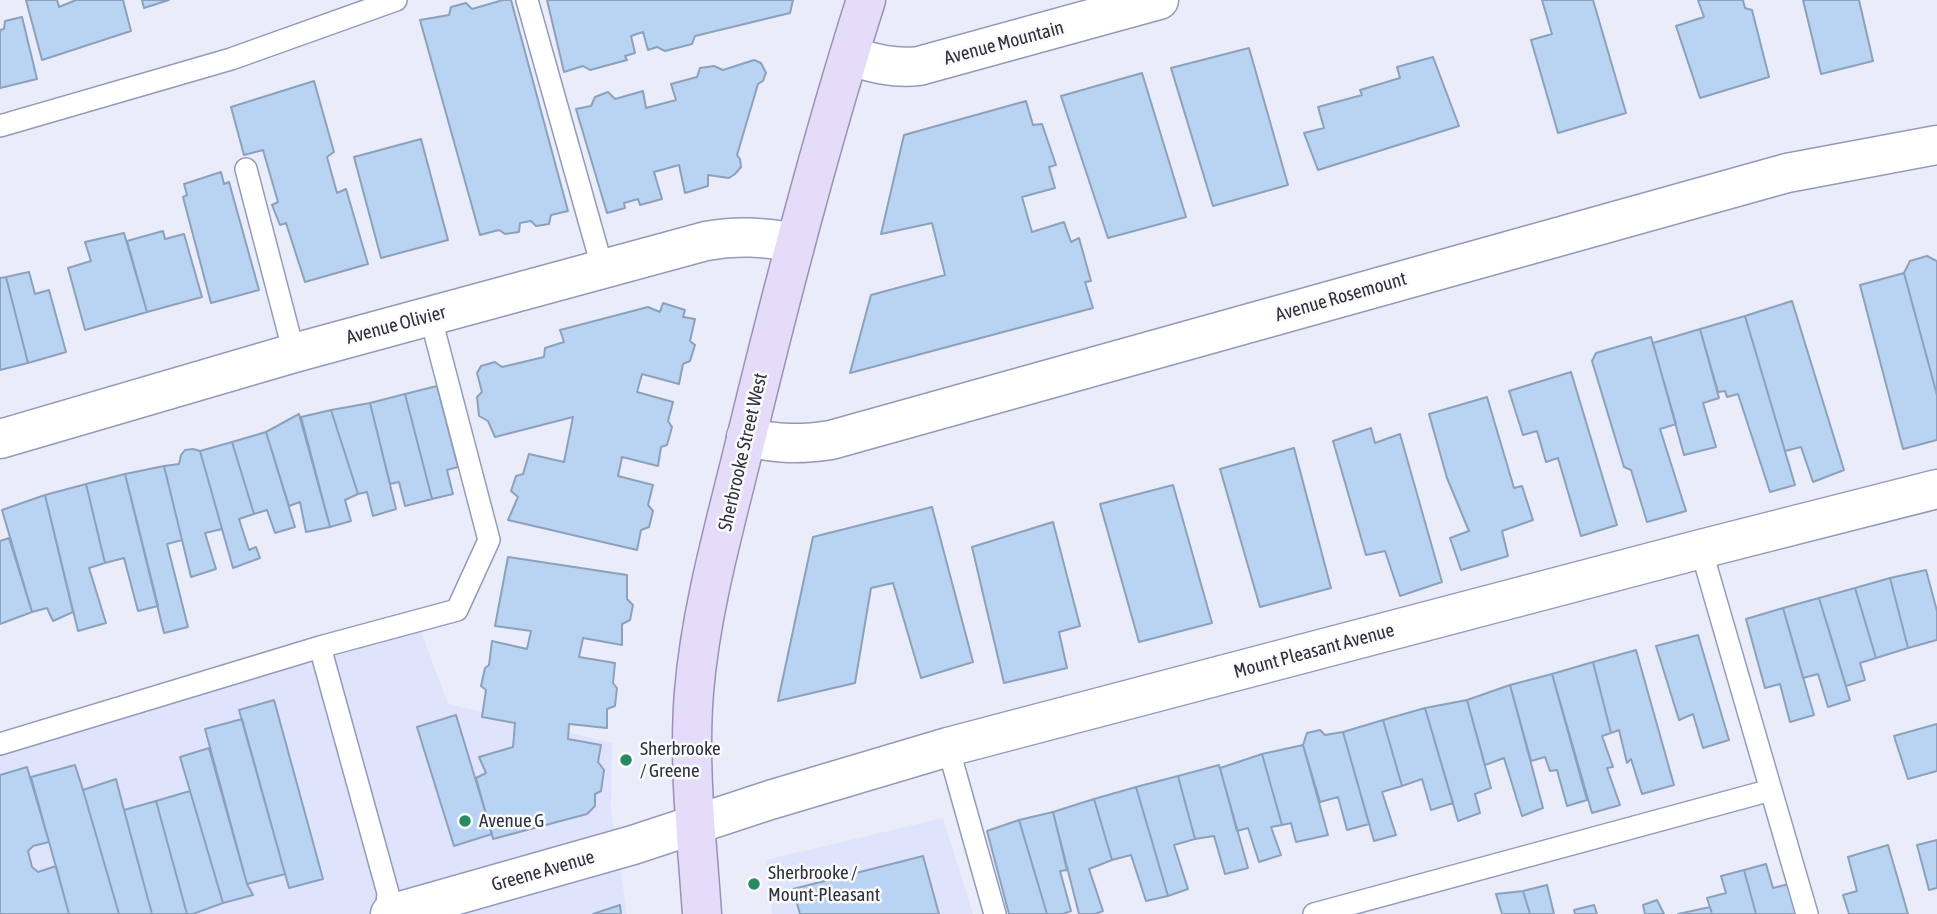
<!DOCTYPE html>
<html>
<head>
<meta charset="utf-8">
<style>
  body { margin:0 }
  canvas { display:block; background:#eaecfa }
</style>
</head>
<body>
<canvas width="1937" height="914"></canvas>
<script>
const g = document.querySelector('canvas').getContext('2d');
g.lineJoin = 'round';
function fill(path, color) { g.fillStyle = color; g.fill(path, 'evenodd'); }
function stroke(path, color, width, dash) { g.strokeStyle = color; g.lineWidth = width; g.lineCap = dash ? 'butt' : 'round'; g.setLineDash(dash || []); g.stroke(path); }
function drawText(font, color, halo, rows, align = 'center') {
  g.font = font + ' "Asap Condensed",sans-serif'; g.lineWidth = 5; g.setLineDash([]); g.textBaseline = 'middle'; g.strokeStyle = halo; g.fillStyle = color; for (const [text, x, y, turn = 0] of rows) {
    g.save(); g.translate(x, y); g.rotate((+turn || 0) * Math.PI / 180); g.textAlign = isNaN(turn) ? turn : align; if (halo) g.strokeText(text, 0, 0); g.fillText(text, 0, 0); g.restore();
  }
}
const built = new Path2D(`
  M421,631L448,704L612,743L611,808L627,914H0V751Z
  M943,818L973,914H772L766,860Z`);
const building = new Path2D(`
  M26,0H57L59,7L76,0H123L131,31L42,60Z
  M142,0H169L144,8Z
  M503,0H511L568,211L551,215L549,224L536,226L531,221L520,223L519,232L505,234L499,230L480,235L420,20L449,15L451,7L466,3L472,9Z
  M547,0H793L790,13L695,36L692,44L665,51L657,47L648,50L643,32L631,36L635,53L625,56L627,60L590,70L583,66L564,72Z
  M1542,0H1593L1626,113L1558,133L1531,40L1552,34Z
  M1698,0H1743L1745,8L1752,10L1769,77L1700,98L1676,26L1704,17Z
  M1803,0H1859L1873,61L1821,74Z
  M22,17L37,79L0,88V30L4,29L5,21Z
  M1249,48L1288,185L1213,206L1171,68Z
  M1433,57L1459,126L1318,170L1304,133L1324,128L1318,107L1362,95L1360,90L1400,78L1397,67Z
  M754,60L761,63L766,73L763,81L758,84L737,155L740,159L741,167L735,174L729,178L708,175V186L685,193L679,165L654,172L662,199L640,205L638,199L624,203L625,208L607,213L576,109L591,106L595,97L608,92L615,99L643,91L646,108L676,100L671,84L697,77L700,68L714,66L723,70Z
  M1142,73L1186,217L1108,238L1061,96Z
  M314,81L334,152L327,157L337,193L346,189L368,264L305,282L286,223L280,225L272,205L278,202L263,150L244,155L231,107Z
  M1026,101L1033,125L1042,124L1056,165L1049,167L1055,188L1022,197L1032,232L1064,222L1071,242L1079,238L1091,281L1085,282L1093,308L850,373L871,295L945,275L932,223L881,234L904,135Z
  M421,139L448,240L381,258L354,157Z
  M221,172L224,184L229,182L259,290L211,303L183,197L187,195L184,184Z
  M163,231L165,239L184,234L202,297L147,312L127,241Z
  M124,233L147,312L85,330L68,268L91,261L85,242Z
  M1927,256L1937,261V395L1904,273L1910,261Z
  M29,272L35,294L49,290L66,352L28,363L6,277Z
  M1904,273L1937,395V440L1903,449L1860,285Z
  M6,277L28,363L0,370V278Z
  M1792,301L1844,470L1813,482L1801,447L1785,451L1745,316Z
  M663,303L685,310L683,317L695,319L690,341L695,345L690,361L683,364L679,384L642,374L637,392L673,402L668,421L672,427L667,445L661,447L658,466L622,457L618,476L653,485L648,505L653,511L649,527L641,530L637,550L508,520L518,497L511,491L516,476L523,474L529,454L564,462L573,417L495,437L488,421L479,416L477,397L482,392L477,373L481,366L495,362L502,367L544,357L545,348L564,342L560,330L648,307L660,312Z
  M1745,316L1795,485L1770,492L1738,394L1727,397L1725,391L1718,392L1700,329Z
  M1700,329L1719,398L1703,403L1716,447L1684,455L1653,343Z
  M1651,337L1676,424L1660,429L1686,511L1647,522L1631,470L1624,467L1592,361L1596,353Z
  M1571,372L1617,525L1581,536L1558,458L1546,462L1537,431L1523,435L1509,391Z
  M437,386L458,467L447,470L453,494L432,499L405,394Z
  M405,394L432,499L405,506L399,482L390,484L370,403Z
  M1487,397L1514,488L1522,486L1533,520L1502,531L1508,556L1461,570L1450,538L1469,531L1447,478L1429,414Z
  M370,403L396,509L373,516L367,492L358,494L331,410Z
  M331,410L358,494L345,500L351,521L330,527L301,417Z
  M299,414L330,527L306,532L300,502L289,506L266,432Z
  M1371,428L1375,443L1400,434L1442,582L1400,596L1385,551L1366,555L1333,441Z
  M266,432L295,527L275,533L267,510L254,514L232,442Z
  M232,442L254,514L239,519L249,550L256,547L260,558L233,568L200,451Z
  M1294,448L1331,588L1260,607L1220,469Z
  M193,449L200,451L222,529L205,533L216,569L191,577L164,466L179,464L181,455L185,450Z
  M164,466L182,540L167,544L188,627L164,633L125,474Z
  M125,474L158,606L138,611L124,558L105,563L86,484Z
  M86,484L105,563L89,568L106,623L78,631L45,495Z
  M1173,485L1212,623L1139,642L1100,504Z
  M45,495L73,612L53,621L47,608L32,612L2,510Z
  M932,507L973,662L921,678L893,583L871,588L855,683L778,701L813,537Z
  M1053,522L1080,626L1059,632L1067,668L1004,683L972,547Z
  M9,538L32,612L0,624V541Z
  M508,557L627,575V599L633,605L630,620L622,624V645L583,638L579,657L615,663L613,683L617,688L615,706L607,709V728L569,724L568,739L601,745L598,762L604,770L601,791L595,794V806L587,814L493,839L476,778L486,773L479,757L513,747L515,723L482,717L486,690L481,686L485,668L489,665L492,641L527,649L531,631L495,626Z
  M1926,570L1937,611V640L1908,648L1890,578Z
  M1890,578L1908,648L1876,658L1855,588Z
  M1855,588L1876,658L1860,663L1865,680L1846,686L1819,598Z
  M1819,598L1850,700L1828,707L1818,674L1803,678L1783,608Z
  M1783,608L1814,715L1790,722L1780,684L1765,688L1746,619Z
  M1698,635L1729,740L1703,748L1693,714L1679,720L1656,646Z
  M1636,650L1674,785L1642,794L1631,759L1627,763L1619,730L1611,733L1593,662Z
  M1593,662L1611,733L1602,736L1613,767L1607,768L1620,805L1592,813L1552,674Z
  M1552,674L1587,800L1567,806L1557,770L1550,771L1545,757L1531,761L1510,685Z
  M1510,685L1543,808L1522,816L1504,758L1485,765L1467,700Z
  M274,700L323,879L289,888L239,710Z
  M1467,700L1491,788L1475,794L1480,813L1458,821L1425,708Z
  M1425,708L1453,803L1431,810L1422,779L1402,786L1383,720Z
  M456,715L492,834L454,846L417,727Z
  M242,719L285,874L247,884L205,729Z
  M1383,720L1402,786L1382,792L1396,835L1374,841L1343,732Z
  M1937,724V771L1908,779L1894,736Z
  M1320,730L1325,735L1343,732L1369,824L1347,830L1338,797L1320,802L1303,745L1307,733Z
  M1303,745L1328,835L1296,842L1291,823L1282,825L1262,754Z
  M209,748L247,884L253,895L223,903L180,757Z
  M1262,754L1282,825L1271,827L1281,855L1259,862L1248,828L1237,831L1220,768Z
  M75,765L83,790L119,914H69L31,777Z
  M1219,765L1248,868L1225,874L1214,836L1195,839L1178,776Z
  M27,767L49,842L33,846L28,851L32,867L38,872L56,866L69,914H0V775Z
  M1178,776L1195,839L1174,845L1188,889L1168,896L1136,787Z
  M116,779L124,810L152,914H119L83,790Z
  M1136,787L1168,896L1146,901L1131,855L1112,860L1094,799Z
  M190,791L223,903L193,914H187L156,801Z
  M1094,799L1112,860L1089,869L1103,911L1095,914H1079L1053,812Z
  M156,801L187,914H152L124,810Z
  M1053,812L1067,870L1060,871L1071,911L1063,914H1047L1019,820Z
  M1019,820L1047,914H1009L987,831Z
  M1937,840V888L1929,890L1917,845Z
  M1888,845L1908,914H1849L1843,895L1857,891L1848,857Z
  M923,856L939,914H800L793,889Z
  M1766,864L1773,888L1793,883L1801,914H1756L1744,870Z
  M1744,870L1756,914H1712L1707,898L1726,893L1721,876Z
  M1547,885L1554,914H1530L1523,891Z
  M1523,891L1530,914H1502L1496,894Z
  M1657,900L1664,914H1645L1643,905Z
  M620,905L621,914H593Z
  M1594,905L1597,914H1575L1574,910Z
  M1710,907L1712,914H1678Z`);
const lane = new Path2D(`
  M527,0L603,270
  M0,126L231,59L396,0
  M246,169L294,353
  M1701,549L1807,914
  M320,647L388,893L386,914
  M0,744L320,647L457,610L489,540L430,315
  M948,747L995,914
  M1314,914L1771,790`);
const street = new Path2D(`
  M849,56C873,63 894,69 919,66L1159,0
  M746,437C779,444 798,445 831,440L1787,173L1937,145
  M0,439L294,353L706,241C737,235 764,237 795,243
  M390,914L633,845L770,800L948,747L1701,549L1937,489`);
const primary = new Path2D(`
  M702,914C697,840 688,766 694,692C701,607 726,522 746,439C782,291 820,144 866,0`);
const markers = [
  [626,760,7,"#288a63"],
  [465,821,7,"#288a63"],
  [754,884,7,"#288a63"]
];
const streetNames = [
  ["Avenue Mountain",1004,43,-15],
  ["Avenue Rosemount",1341,297,-16],
  ["Avenue Olivier",396,325,-15],
  ["Sherbrooke Street West",743,452,-77],
  ["Mount Pleasant Avenue",1314,651,-15],
  ["Greene Avenue",543,871,-16]
];
const poiNames = [
  ["Sherbrooke",640,749],
  ["/ Greene",640,771],
  ["Avenue G",479,821],
  ["Sherbrooke /",768,873],
  ["Mount-Pleasant",768,895]
];
fill(built, '#dfe4fc');
fill(building, '#b9d3f2');
stroke(building, '#8ca1bc', 2);
stroke(lane, '#949ab9', 24);
stroke(street, '#949ab9', 41);
stroke(primary, '#9a91b5', 41);
stroke(lane, '#fff', 21);
stroke(street, '#fff', 38);
stroke(primary, '#e5dcf9', 38);
for (const [x, y, r, color] of markers) { const dot = new Path2D(); dot.arc(x, y, r, 0, 2 * Math.PI); g.fillStyle = color; g.fill(dot); stroke(dot, '#fafafa', 2.5); }
drawText('19px', '#2e313d', '#fafafa', streetNames);
drawText('19px', '#2e313d', '#fafafa', poiNames, 'left');
</script>
</body>
</html>
